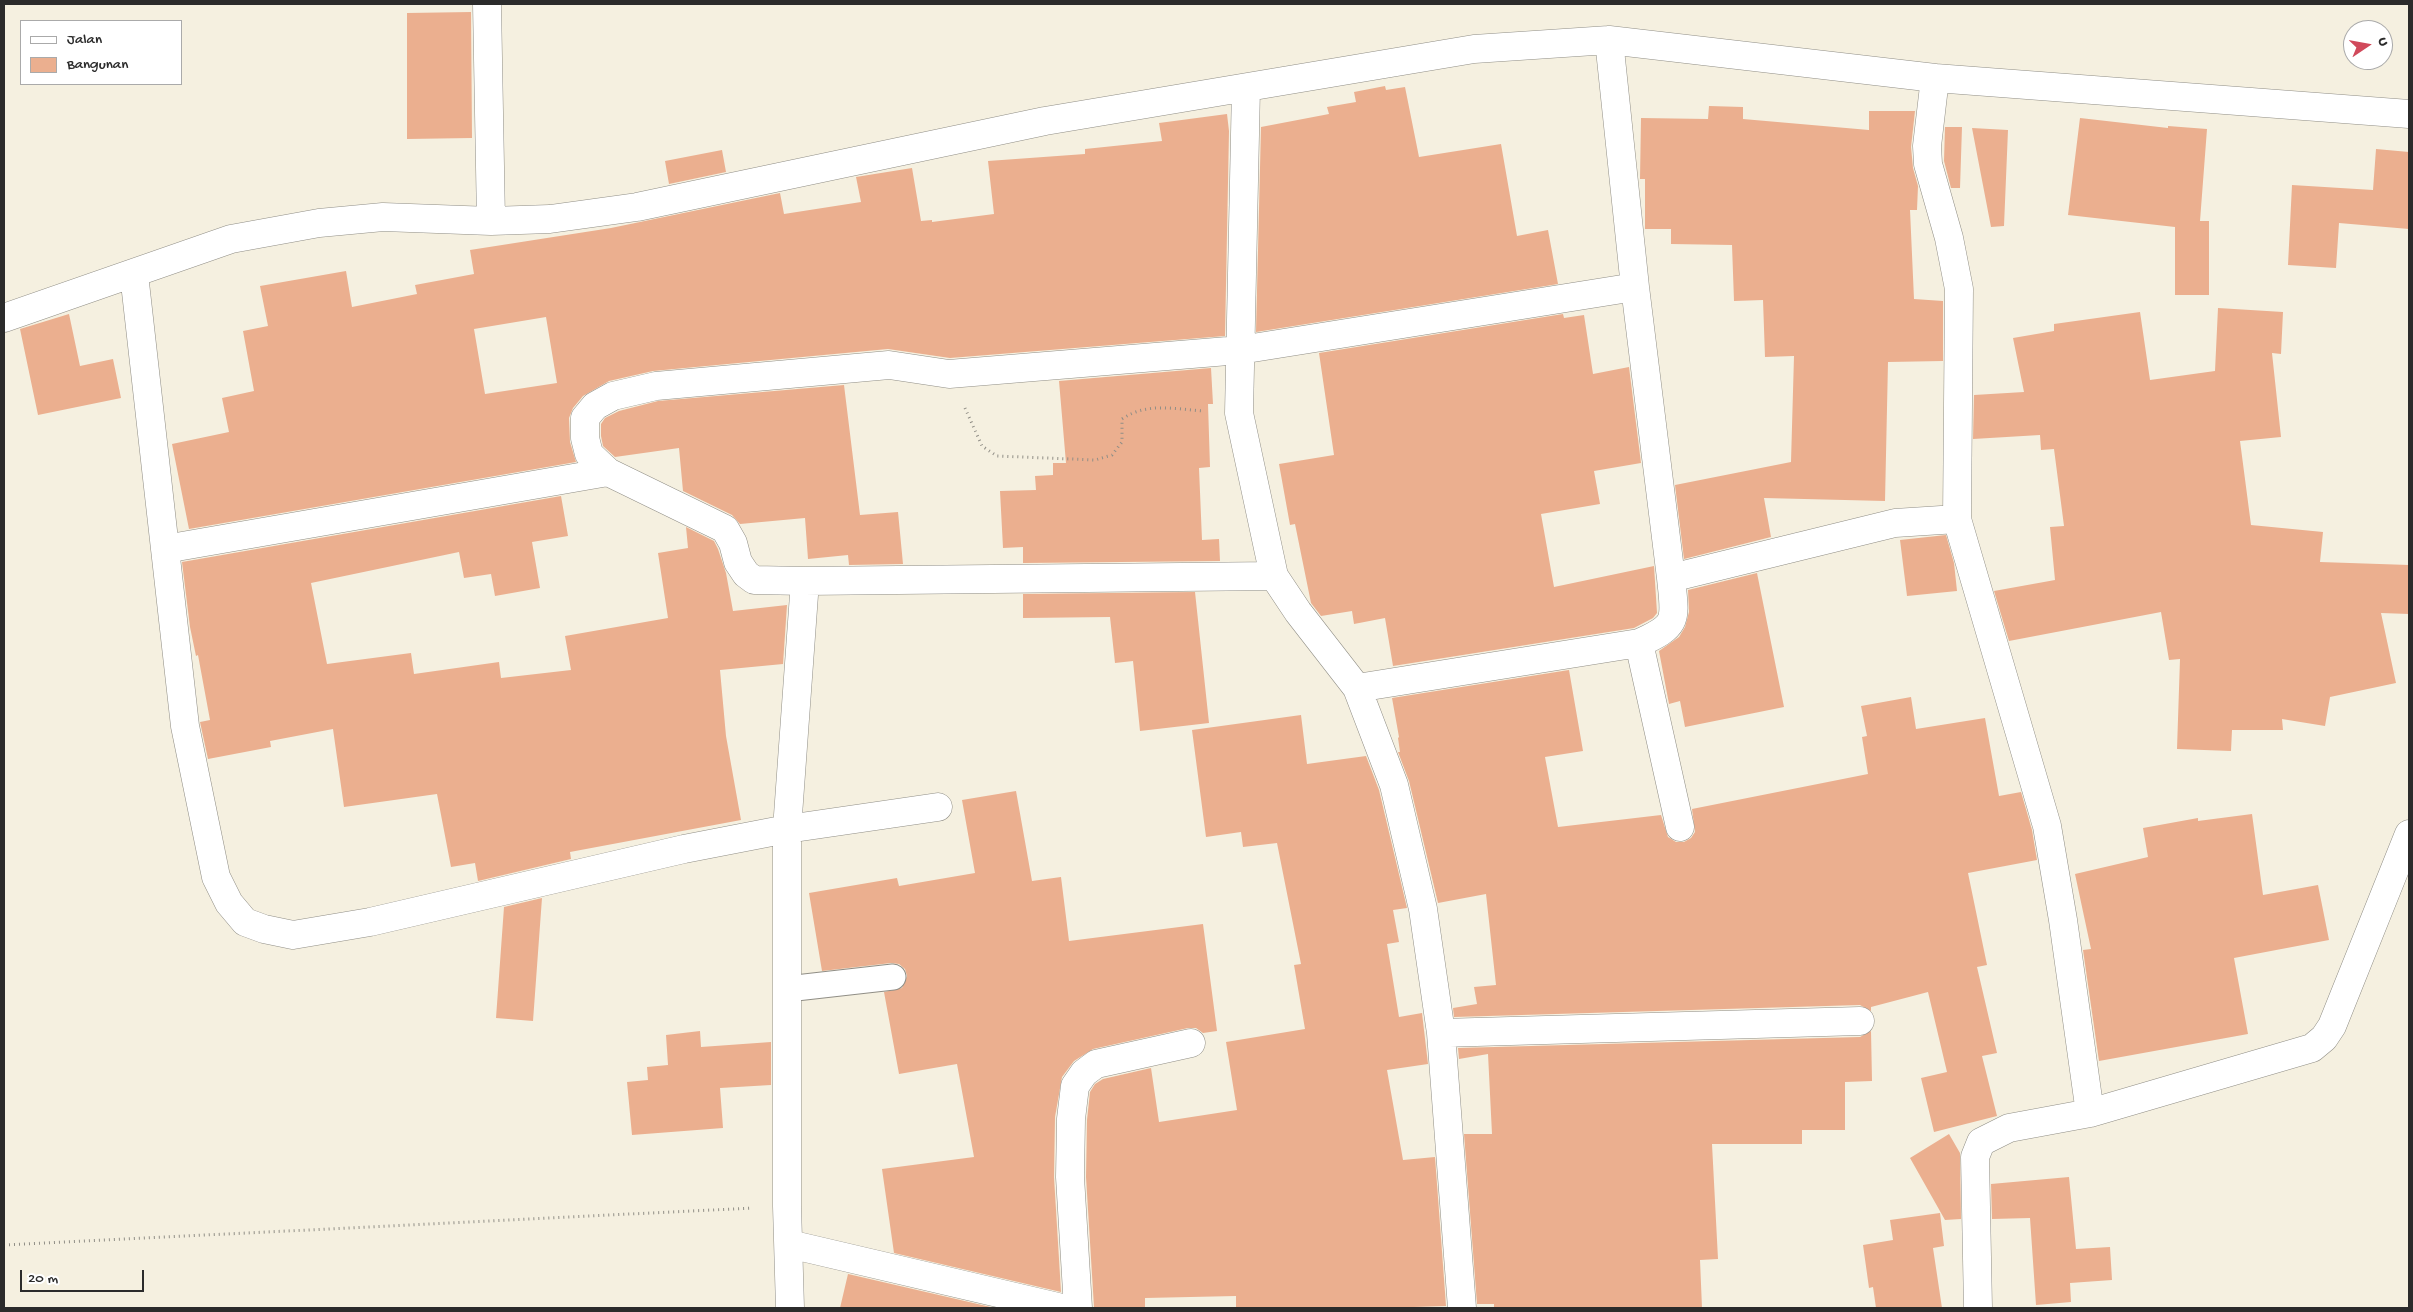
<!DOCTYPE html>
<html>
<head>
<meta charset="utf-8">
<style>
  body { margin:0 }
  #map { position:relative; width:2413px; height:1312px; overflow:hidden; background:#f5f0e0; font-family:"Gochi Hand",sans-serif }
  canvas { display:block }
  .frame { position:absolute; inset:0; border:5px solid #2b2b2b; pointer-events:none }
  .legend { position:absolute; left:20px; top:20px; width:162px; height:65px; box-sizing:border-box; background:#fff; border:1px solid #aaa; margin:0; padding:6px 9px; list-style:none; font-size:15px; color:#2b2b2b }
  .legend li { display:flex; align-items:center; gap:10px; height:25px }
  .legend b { width:25px; border:1px solid #aaa }
  .north { position:absolute; left:2343px; top:20px; width:50px; height:50px; box-sizing:border-box; background:#fff; border:1px solid #aaa; border-radius:50%; rotate:78deg; font-size:14px; font-weight:700; line-height:20px; text-align:center; color:#2b2b2b }
  .north::after { content:''; display:block; margin:auto; width:18px; height:22px; background:#d1495b; clip-path:polygon(50% 0,100% 100%,50% 72%,0 100%) }
  .scale { position:absolute; left:20px; top:1270px; width:124px; height:22px; box-sizing:border-box; border:2px solid #2b2b2b; border-top:0; padding-left:6px; font-size:15px; line-height:18px; white-space:nowrap; color:#2b2b2b; -webkit-text-stroke:4px #fff; paint-order:stroke }
</style>
</head>
<body>
<div id="map">
<canvas width="2413" height="1312"></canvas>
<div class="frame"></div>
<ul class="legend">
<li><b style="height:6px;background:#fff"></b>Jalan</li>
<li><b style="height:14px;background:#ebaf8f"></b>Bangunan</li>
</ul>
<div class="north">U</div>
<div class="scale">20 m</div>
</div>
<script>
const g = document.querySelector('canvas').getContext('2d');
g.lineJoin = 'round';
function fill(path, color) { g.fillStyle = color; g.fill(path, 'evenodd'); }
function stroke(path, color, width, dash) { g.strokeStyle = color; g.lineWidth = width; g.lineCap = dash ? 'butt' : 'round'; g.setLineDash(dash || []); g.stroke(path); }
const building = new Path2D(`
  M471,12L472,138L407,139V13Z
  M1385,86L1386,90L1405,87L1419,157L1501,144L1517,236L1548,230L1558,284L1256,332L1261,127L1329,114L1327,107L1356,102L1354,92Z
  M1709,106L1743,107V119L1869,130V111H1915L1911,147L1913,168L1918,186L1917,210H1910L1914,299L1943,301V361L1888,362L1885,501L1764,498L1771,537L1684,559L1675,485L1791,462L1794,356L1765,357L1763,300L1734,301L1732,245L1671,244V229H1645V179H1640L1641,118L1708,119Z
  M1227,114L1229,131L1225,336L950,358L888,349L653,371L609,381L583,396L573,408L569,418L570,442L576,462L189,529L172,444L229,432L222,398L254,391L243,331L268,326L260,286L346,271L352,307L417,294L415,285L474,274L470,250L611,228L780,193L784,214L861,202L856,177L912,168L921,221L932,220V222L994,214L988,161L1085,154V149L1162,141L1159,123ZM546,317L557,383L485,394L474,329Z
  M2080,118L2168,128V126L2207,129L2200,221H2209V295H2175V227L2068,215Z
  M1945,127H1962L1960,188H1951L1944,161Z
  M1972,128L2008,130L2004,226L1991,227Z
  M2376,149L2409,152V229L2339,223L2336,268L2288,265L2292,185L2373,190Z
  M722,150L726,172L669,184L665,161Z
  M2218,308L2283,312L2281,354L2272,353L2281,437L2240,441L2251,525L2323,532L2320,562L2409,565V614L2381,613L2396,683L2330,697L2325,726L2282,719L2283,730H2232L2231,751L2177,749L2180,659L2169,660L2161,612L2009,641L1994,591L2055,580L2050,527L2064,526L2054,449L2041,450L2040,435L1973,439L1974,395L2024,392L2013,338L2054,331V324L2140,312L2150,380L2215,371Z
  M69,314L80,366L113,359L121,398L38,415L20,329Z
  M1563,314L1564,318L1584,315L1593,374L1629,367L1641,463L1594,471L1600,504L1541,514L1554,587L1654,566L1657,613L1653,618L1634,628L1393,666L1385,618L1354,624L1352,611L1321,616L1311,603L1295,524L1290,525L1279,464L1334,455L1319,353Z
  M1211,368L1213,404H1208L1210,467L1199,468L1202,540L1219,539L1220,561L1023,563V547L1003,548L1000,491L1036,490L1035,476L1053,475V463H1066L1059,381Z
  M844,385L860,515L898,512L903,564L849,565L848,555L808,559L805,518L740,524L732,515L683,491L679,448L615,457L603,446L601,436V424L605,418L619,411L658,401Z
  M561,496L568,536L532,542L540,588L495,596L491,574L464,578L459,552L311,583L327,664L411,653L414,674L499,662L501,678L571,670L565,636L668,618L658,553L688,548L686,527L714,541L718,549L726,573L733,611L787,605L783,664L720,670L726,736L741,820L570,852L571,859L478,881L475,863L451,867L437,794L344,807L333,729L270,741L271,747L208,759L200,722L210,720L198,655L196,656L190,627L182,562Z
  M1946,535L1954,563L1957,591L1907,596L1900,540Z
  M1757,573L1784,707L1685,727L1680,701L1669,704L1659,651L1679,637L1685,627L1689,612L1688,590Z
  M1195,592L1209,723L1140,731L1133,661L1115,663L1110,617L1023,618V594Z
  M1569,670L1583,751L1545,757L1558,827L1661,815L1668,837L1676,842H1684L1691,838L1695,832L1692,809L1868,774L1862,737L1867,736L1861,706L1911,697L1916,729L1985,718L1999,796L2021,792L2032,830L2037,860L1968,873L1987,965L1977,967L1997,1053L1982,1056L1997,1116L1934,1132L1921,1078L1947,1072L1928,992L1871,1007V1011L1860,1005L1454,1017L1453,1008L1477,1004L1474,987L1496,985L1486,894L1438,903L1409,781L1398,752H1400L1398,738L1399,737L1392,698Z
  M1301,715L1307,764L1366,756L1379,790L1407,908L1393,910L1399,942L1387,944L1399,1017L1422,1013L1428,1064L1387,1070L1403,1160L1435,1157L1446,1306L1382,1308L1236,1307V1296L1145,1298V1307H1094L1086,1177L1087,1120L1090,1092L1095,1084L1103,1079L1151,1068L1159,1122L1237,1110L1226,1042L1305,1029L1294,965L1301,964L1277,843L1243,847L1241,832L1206,837L1192,730Z
  M1016,791L1032,881L1061,877L1069,941L1203,924L1217,1031L1203,1033L1196,1028H1188L1093,1049L1074,1061L1062,1077L1055,1117L1054,1177L1061,1292L894,1253L882,1169L974,1157L957,1064L899,1074L884,992L902,988L907,976L905,969L899,964L891,963L822,971L809,893L897,878L899,886L975,873L962,800Z
  M2252,814L2263,895L2318,885L2329,940L2234,958L2248,1034L2099,1061L2083,950L2091,949L2075,874L2148,857L2143,828L2198,818V821Z
  M542,898L533,1021L496,1018L504,907Z
  M700,1031L701,1047L771,1042V1085L720,1088L723,1128L632,1135L627,1082L648,1080L647,1067L668,1065L666,1035Z
  M1871,1031L1872,1081L1845,1082V1130H1802V1144H1712L1718,1259L1700,1260L1702,1308H1494V1304H1477L1464,1134H1492L1488,1054L1459,1059L1458,1048L1860,1037Z
  M1949,1134L1960,1153L1961,1219L1945,1220L1910,1158Z
  M2069,1177L2076,1249L2110,1247L2112,1280L2070,1283L2071,1302L2036,1305L2030,1218L1992,1219L1991,1184Z
  M1940,1213L1944,1246L1933,1248L1942,1308H1876L1873,1287L1869,1288L1863,1245L1893,1240L1890,1220Z
  M848,1274L995,1308H840Z`);
const path = new Path2D(`
  M965,408L982,446L997,456L1095,460L1112,455L1122,442V419C1147,402 1175,409 1203,411
  M4,1245L752,1208`);
const service = new Path2D(`
  M787,989L893,977`);
const minor = new Path2D(`
  M487,4L491,221
  M1609,40L1635,287L1671,578L1895,523L1957,519
  M1935,78L1927,146L1928,164L1949,238L1959,289L1957,519L2047,826L2063,920L2090,1113
  M1246,88L1239,413L1274,576L1298,612L1357,688L1394,785L1423,909L1441,1033L1462,1308
  M134,274L185,726L216,877L229,903L245,922L264,929L293,935L370,922L684,849L787,829L938,807
  M4,318L231,239L319,223L383,217L491,221L550,219L637,207L1045,121L1474,49L1609,40L1935,78L2409,114
  M165,549L608,472
  M805,581L1274,576
  M1639,643L1680,827
  M1357,688L1639,643C1680,625 1675,619 1671,578
  M1441,1033L1860,1021
  M789,1244L1062,1308
  M790,1308L787,1206V829L805,581L754,580L746,574L738,562L733,543L725,529L608,472L589,454L585,438V418L595,406L613,396L656,386L889,365L949,374L1240,350L1635,287
  M1078,1308L1070,1177L1071,1119L1075,1086L1084,1073L1096,1064L1191,1043
  M1978,1308L1975,1157L1981,1142L2009,1128L2090,1113L2312,1048L2324,1038L2332,1026L2409,834`);
fill(building, '#ebaf8f');
stroke(service, '#908e86', 27);
stroke(minor, '#908e86', 29);
stroke(path, '#908e86', 3, [1, 4]);
stroke(service, '#fff', 25);
stroke(minor, '#fff', 28);
</script>
</body>
</html>
